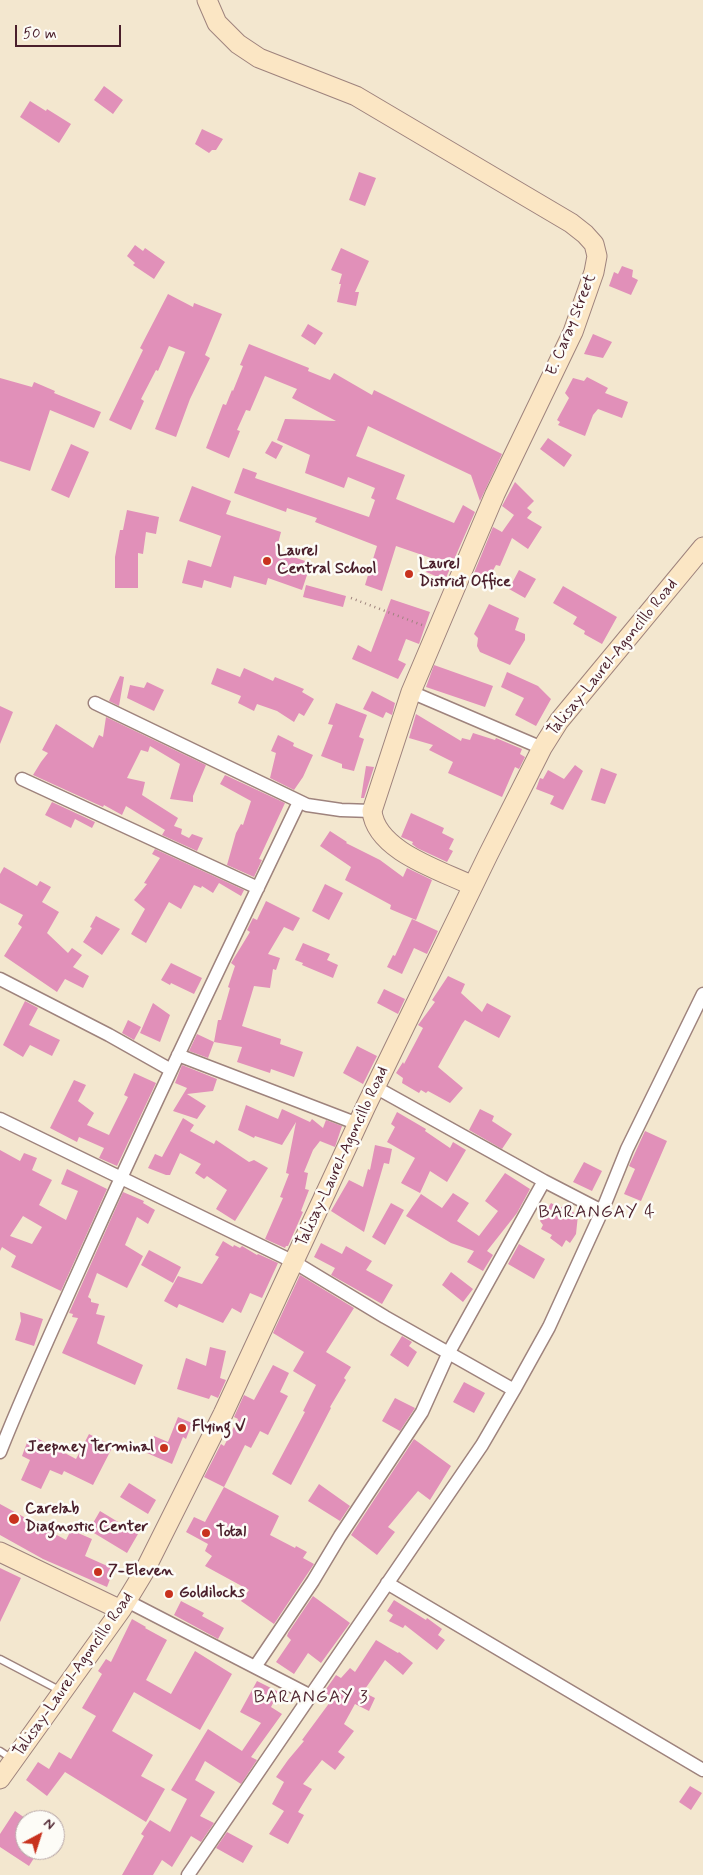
<!DOCTYPE html>
<html>
<head>
<meta charset="utf-8">
<style>
  body { margin:0 }
  #map { position:relative; width:703px; height:1875px; overflow:hidden; background:#f3e7cf; font-family:Mynerve,sans-serif }
  canvas { display:block }
  .north { position:absolute; left:15px; top:1810px; width:50px; height:50px; box-sizing:border-box; background:#fdfcf7; border:1px solid #b5a4a5; border-radius:50%; rotate:40deg; font-size:14px; font-weight:700; line-height:20px; text-align:center; color:#4a1f2b }
  .north::after { content:''; display:block; margin:auto; width:18px; height:22px; background:#c8321e; clip-path:polygon(50% 0,100% 100%,50% 72%,0 100%) }
  .scale { position:absolute; left:15px; top:25px; width:106px; height:22px; box-sizing:border-box; border:2px solid #4a1f2b; border-top:0; padding-left:6px; font-size:15px; line-height:18px; white-space:nowrap; color:#4a1f2b; -webkit-text-stroke:4px #fdfcf7; paint-order:stroke }
</style>
</head>
<body>
<div id="map">
<canvas width="703" height="1875"></canvas>
<div class="north">N</div>
<div class="scale">50 m</div>
</div>
<script>
const g = document.querySelector('canvas').getContext('2d');
g.lineJoin = 'round';
function fill(path, color) { g.fillStyle = color; g.fill(path, 'evenodd'); }
function stroke(path, color, width, dash) { g.strokeStyle = color; g.lineWidth = width; g.lineCap = dash ? 'butt' : 'round'; g.setLineDash(dash || []); g.stroke(path); }
function drawText(font, color, halo, rows, align = 'center') {
  g.font = font + ' Mynerve,sans-serif'; g.lineWidth = 5; g.setLineDash([]); g.textBaseline = 'middle'; g.strokeStyle = halo; g.fillStyle = color; for (const [text, x, y, turn = 0] of rows) {
    g.save(); g.translate(x, y); g.rotate((+turn || 0) * Math.PI / 180); g.textAlign = isNaN(turn) ? turn : align; if (halo) g.strokeText(text, 0, 0); g.fillText(text, 0, 0); g.restore();
  }
}
const building = new Path2D(`
  M104,86L123,100L113,114L94,100Z
  M30,101L46,111L47,109L71,124L59,143L20,117Z
  M202,129L223,139L216,150H212L209,153L195,144Z
  M359,172L376,178L365,206L349,200Z
  M135,245L143,251L145,248L165,262L154,279L133,265L135,263L127,256Z
  M341,248L369,261L355,292H359L356,306L337,302L341,284H339L342,274L331,270Z
  M622,266L633,270L632,277L638,280L631,295L609,286L614,272L618,274Z
  M168,294L193,307L194,303L222,314L205,355L210,358L190,399L176,437L155,429L185,352L169,346L158,371L156,370L141,399L144,401L131,430L109,420L143,350L140,348Z
  M308,324L323,333L315,345L301,336Z
  M593,334L612,342L603,358L584,354Z
  M249,344L309,368L308,371L330,380L334,373L372,395L374,390L502,454L480,501L471,475L368,426L356,456L405,475L396,499L454,523L463,505L475,512L445,580L426,572L431,558L396,546L382,591L365,585L377,546L315,522L317,518L287,508L286,512L234,493L243,468L257,473L255,478L369,517L375,500L371,498L375,488L348,477L344,488L305,473L310,455L277,440L285,419L336,421L292,398L297,389L265,376L250,411L246,410L237,430L240,431L229,458L206,448L223,404L226,405L232,390L233,391L243,366L240,365Z
  M587,377L608,388L605,393L628,402L622,418L598,409L593,415L585,436L558,425L560,422L557,420L569,398L565,393L573,378L584,381Z
  M0,378L32,387L34,382L55,391L54,393L101,412L94,428L50,410L30,471L0,461Z
  M548,438L572,455L564,467L540,449Z
  M272,441L283,446L276,459L265,453Z
  M71,444L89,452L69,498L51,490Z
  M515,482L534,501L527,508L532,512L527,518L542,527L528,549L512,538L500,566L496,565L487,581L474,573L493,527L502,532L514,515L502,506Z
  M192,486L231,501L226,514L281,532L276,551L311,563L302,590L268,578L266,585L234,576L231,588L204,580L202,588L182,583L188,560L211,567L221,536L179,521Z
  M127,510L159,517L156,534L146,532L143,554L138,553V588H115V557L120,530H123Z
  M519,570L536,579L525,598L509,589Z
  M306,585L346,596L343,607L303,597Z
  M563,586L617,617L602,644L584,634L585,631L573,624L577,617L553,603Z
  M391,599L430,612L419,644L406,639L398,660L406,664L398,679L352,659L358,645L371,652Z
  M489,604L519,618L515,630L525,634V640L510,665L480,652L477,646L478,638L474,634Z
  M434,665L493,686L485,707L426,687Z
  M217,668L240,677L244,668L273,681L275,677L304,689L302,692L314,699L304,716L299,713L294,722L277,711L257,704L254,711L238,703L241,696L211,684Z
  M507,672L538,686L551,699L536,726L515,715L524,698L501,687Z
  M120,676L124,677L119,706L109,701Z
  M147,682L164,690L154,711L127,698L130,685L144,688Z
  M372,691L395,703L392,715L386,712L383,718L363,709Z
  M336,703L367,715L359,737L364,739L354,771L342,768V764L321,756L333,725L328,724Z
  M0,706L13,712L0,744Z
  M416,714L461,741L462,738L470,740L473,733L495,740L496,738L522,749L520,754L525,757L519,769L515,767L502,797L448,773L453,762L429,750L433,745L409,738Z
  M106,717L206,765L193,796V802L170,799L180,764L150,746L148,752L141,750L127,778L145,782L142,795L178,818L174,826L182,829L181,834L189,838L192,834L203,838L197,851L162,835L165,830L126,806L122,815L104,805L103,807L33,775L41,762L48,753L42,750L56,724L93,748L99,735L103,737Z
  M278,735L294,743L293,746L313,755L303,777L294,790L270,778L276,753L271,751Z
  M575,765L583,771L563,810L550,804L554,796L536,789L540,778L543,779L548,770L564,779Z
  M366,766L374,767L364,798H361Z
  M601,768L617,774L605,804L591,800Z
  M225,775L285,803L259,859L262,860L254,877L227,865L236,833L241,824L243,825L251,801L220,784Z
  M52,802L95,822L92,828L75,819L71,828L45,815Z
  M411,813L444,828L442,833L454,839L449,849L453,851L447,862L417,848L412,844L413,842L401,837Z
  M330,831L347,842L346,843L380,860L403,877L407,868L432,880L416,920L390,909L391,905L345,880L351,867L320,846Z
  M155,849L244,890L241,896L219,883L213,893L202,886L201,888L194,885L181,909L169,902L146,943L131,934L145,909L134,900L147,884L144,883L160,858L152,854Z
  M4,867L37,886L40,881L51,887L42,902L59,912L47,933L68,953L72,948L82,955L73,967L89,976L83,988L65,979L57,992L4,956L22,927L18,924L23,915L0,903V874Z
  M325,884L343,893L329,920L312,911Z
  M266,901L300,918L293,931L284,927L268,954L280,958L276,970L273,969L270,988L254,986L242,1026L281,1039L280,1044L303,1052L294,1077L271,1069L270,1073L237,1062L242,1047L214,1042L218,1020H221L230,988L228,987L235,966L231,963L250,932L247,930L253,918L257,920Z
  M96,916L120,929L102,955L83,942L92,928L90,927Z
  M412,919L438,931L427,954L414,948L402,974L387,967L393,955L395,956Z
  M303,943L330,954L327,960L338,965L333,978L302,965L303,963L295,960Z
  M171,963L202,978L194,994L171,983L170,985L161,980Z
  M448,976L465,984L461,993L482,1012L487,1003L511,1016L499,1038L465,1020L462,1024L438,1067L463,1088L450,1103L428,1091L426,1093L421,1090L419,1093L402,1083L403,1078L396,1073L403,1062L404,1064L423,1028L418,1025L435,1002L432,1000Z
  M384,989L405,999L398,1014L377,1003Z
  M25,1001L38,1008L29,1025L60,1040L52,1056L30,1045L23,1057L3,1045Z
  M153,1003L170,1015L160,1042L140,1033Z
  M128,1020L141,1027L134,1040L122,1033Z
  M197,1034L214,1042L208,1058L189,1051Z
  M357,1046L377,1056L363,1084L343,1073Z
  M182,1065L217,1079L213,1091L187,1094L206,1106L197,1119L173,1111L187,1088L175,1083Z
  M134,1073L156,1083L117,1166L99,1158L104,1148L79,1137L77,1142L50,1128L74,1080L86,1085L78,1101L94,1113L87,1125L109,1135L128,1097L124,1095Z
  M246,1105L278,1119L282,1109L310,1122L312,1119L323,1128L326,1120L342,1126L335,1147L320,1141L313,1150L304,1172L308,1173L305,1189L309,1190L301,1211L303,1212L288,1246H286L285,1248L265,1239L283,1198L280,1197L289,1174L286,1173L296,1122L282,1145L255,1136L254,1138L238,1130Z
  M480,1109L494,1116L492,1121L512,1134L502,1149L469,1130Z
  M397,1112L426,1129L425,1131L450,1148L453,1142L466,1150L447,1182L430,1171L420,1193L401,1183L415,1158L387,1142L395,1127L391,1124Z
  M183,1118L194,1125L190,1131L214,1144L216,1140L249,1162L254,1160L268,1168L235,1221L216,1209L227,1190L207,1176L204,1179L195,1173L201,1164L180,1153L170,1175H166L148,1168L155,1154L162,1157Z
  M645,1131L667,1141L641,1201L624,1194L635,1169L629,1166Z
  M375,1145L392,1149L389,1164L384,1163L364,1232L331,1211L349,1180L363,1187L368,1169L370,1170Z
  M0,1150L20,1161L24,1153L37,1158L32,1170L52,1180L39,1205L66,1220L78,1191L61,1184L67,1169L107,1189L61,1291L11,1267L16,1256L2,1247L0,1251ZM23,1216L42,1227L32,1244L10,1236Z
  M584,1162L602,1171L592,1191L573,1182Z
  M505,1173L530,1189L517,1213L487,1251L493,1255L483,1271L467,1262L474,1251L451,1243L406,1216L421,1194L442,1208L453,1193L469,1203L457,1221L479,1236L498,1211L485,1201Z
  M123,1192L144,1201L143,1203L155,1210L148,1224L137,1217L125,1245L143,1256L127,1288L97,1273L88,1297L91,1299V1302L99,1304L96,1314L105,1316L97,1343L98,1344L143,1365L135,1385L62,1353L78,1318L72,1317L73,1314L69,1313Z
  M391,1203L404,1210L385,1245L372,1237Z
  M551,1203L560,1208L563,1206L578,1215L576,1234L570,1243L566,1240L562,1247L550,1238L552,1235L541,1229L543,1225L540,1221Z
  M223,1241L233,1247L234,1245L240,1248L242,1246L257,1255L258,1254L278,1263L262,1298L250,1293L241,1313L232,1308L223,1323L179,1304L177,1308L164,1301L178,1276L202,1284L219,1257L215,1255Z
  M321,1243L342,1254L346,1246L372,1261L366,1270L393,1285L382,1304L331,1275L335,1268L314,1257Z
  M519,1244L545,1259L534,1279L508,1264Z
  M149,1250L181,1267L173,1283L141,1265Z
  M451,1272L473,1289L463,1302L442,1285Z
  M300,1275L354,1308L326,1352L351,1367L344,1378L346,1380L330,1407L331,1408L291,1485L272,1474L305,1412L303,1411L316,1385L293,1371L304,1352L273,1333Z
  M20,1312L43,1319L34,1346L15,1340L21,1321Z
  M402,1336L412,1342L409,1346L417,1352L408,1367L390,1355Z
  M210,1347L226,1351L220,1378L226,1380L218,1398L211,1395L209,1399L177,1389L186,1358L206,1366Z
  M273,1365L289,1373L280,1392L288,1396L268,1435L260,1431L251,1448L245,1445L224,1487L204,1477L221,1444L224,1446L238,1419L234,1417L244,1395L254,1400Z
  M464,1382L485,1393L474,1413L453,1402Z
  M395,1398L415,1408L400,1431L382,1421Z
  M178,1417L192,1423L186,1439L183,1437L172,1464L147,1453L154,1436L168,1442Z
  M89,1434L113,1446L93,1485L64,1471L62,1475L50,1470L41,1489L21,1480L30,1460L22,1456L28,1440L33,1444L35,1437L76,1459Z
  M414,1439L451,1466L430,1500L418,1491L388,1527L395,1532L377,1555L351,1535Z
  M129,1483L156,1500L148,1514L120,1497Z
  M319,1484L350,1506L340,1521L308,1501Z
  M224,1487L279,1516L270,1535L295,1548L296,1546L307,1552L303,1558L314,1564L274,1624L241,1601L249,1590L205,1566L212,1556L205,1551L208,1544L186,1532L194,1517L205,1522Z
  M0,1504L66,1540L71,1530L92,1539L85,1556L114,1569L107,1587L43,1559L0,1535Z
  M100,1511L138,1534L127,1553L89,1530Z
  M0,1568L21,1578L0,1622Z
  M313,1596L350,1623L321,1663L308,1653L294,1674L276,1662L291,1640L287,1636L288,1633Z
  M394,1600L426,1620L427,1618L442,1629L438,1635L445,1640L437,1650L405,1625L403,1628L389,1621L393,1615L387,1611Z
  M181,1601L204,1613L202,1616L224,1628L218,1639L174,1615Z
  M132,1619L146,1627L145,1628L167,1640L146,1680L171,1694L195,1651L232,1674L200,1730L134,1692L112,1731L153,1755L141,1776L165,1789L146,1822L65,1772L47,1796L26,1780L38,1762L49,1769L59,1752L71,1759L96,1716L82,1708L102,1674L98,1671L106,1659L111,1662Z
  M376,1640L398,1653L399,1652L413,1663L403,1675L385,1660L363,1692L375,1698L369,1711L355,1704L344,1724L354,1731L338,1752L345,1757L335,1770L322,1760L303,1784L312,1789L298,1812L304,1815L288,1844L269,1834L284,1811L272,1804L284,1782L276,1777L288,1760L304,1741L302,1740L333,1698L324,1692L336,1675L341,1678L350,1668L355,1672Z
  M257,1681L279,1692L271,1707L282,1714L251,1757L257,1760L241,1784L205,1761L195,1780L215,1792L200,1816L214,1823L201,1842L191,1836L172,1867L162,1860L153,1875H122L144,1836L141,1834L150,1820L170,1832L187,1799L171,1790L208,1729L242,1751L261,1723L240,1712Z
  M690,1786L702,1793L691,1810L679,1802Z
  M15,1811L25,1818V1850H39L29,1866L0,1847V1834Z
  M227,1832L253,1846L243,1863L216,1848Z`);
const path = new Path2D(`
  M351,598L422,625`);
const lane = new Path2D(`
  M0,1659L61,1691
  M0,1751L12,1759`);
const street = new Path2D(`
  M411,692L542,748
  M95,703L307,805L341,810L372,811
  M22,779L258,888
  M0,979L109,1035L171,1070
  M178,1055L358,1124
  M375,1087L544,1181L602,1211
  M0,1119L294,1262L385,1317L514,1390L482,1445L188,1875
  M514,1390L549,1327L602,1211L627,1149L703,994
  M0,1452C25,1389 53,1328 81,1266C151,1110 225,956 299,802
  M387,1583L703,1770
  M127,1601L311,1696
  M255,1667L313,1581L340,1536L422,1412L449,1352L544,1181`);
const secondary = new Path2D(`
  M207,0L217,23L238,44L259,58L356,96L571,223L585,234L594,244L597,256L594,272L573,332L495,494L411,692L372,811C376,851 440,870 473,886
  M0,1552L121,1610
  M0,1779L121,1610L144,1572L223,1414L366,1106L488,855L542,748L559,721L703,547`);
const markers = [
  [267,561,5,"#c8321e"],
  [409,574,5,"#c8321e"],
  [182,1428,5,"#c8321e"],
  [164,1448,5,"#c8321e"],
  [14,1519,6,"#c8321e"],
  [206,1533,5,"#c8321e"],
  [98,1572,5,"#c8321e"],
  [169,1594,5,"#c8321e"]
];
const streetNames = [
  ["E. Caray Street",572,325,-68],
  ["Talisay-Laurel-Agoncillo Road",613,658,-51],
  ["Talisay-Laurel-Agoncillo Road",343,1157,-65],
  ["Talisay-Laurel-Agoncillo Road",74,1675,-55]
];
const poiNames = [
  ["Laurel",277,552],
  ["Central School",277,570],
  ["Laurel",419,565],
  ["District Office",419,583],
  ["Flying V",192,1428],
  ["Jeepney Terminal",154,1448,"right"],
  ["Carelab",25,1510],
  ["Diagnostic Center",25,1528],
  ["Total",216,1533],
  ["7-Eleven",108,1572],
  ["Goldilocks",179,1594]
];
const neighbourhoodNames = [
  ["BARANGAY 4",597,1213],
  ["BARANGAY 3",311,1698]
];
fill(building, '#e190b9');
stroke(lane, '#9e837d', 9);
stroke(street, '#9e837d', 15);
stroke(secondary, '#9e837d', 21);
stroke(path, '#9e837d', 2.5, [1, 4]);
stroke(lane, '#fff', 6);
stroke(street, '#fff', 12);
stroke(secondary, '#fbe6c4', 19);
for (const [x, y, r, color] of markers) { const dot = new Path2D(); dot.arc(x, y, r, 0, 2 * Math.PI); g.fillStyle = color; g.fill(dot); stroke(dot, '#fdfcf7', 2); }
drawText('16px', '#4a1f2b', '#fdfcf7', streetNames);
drawText('bold 16px', '#4a1f2b', '#fdfcf7', poiNames, 'left');
g.letterSpacing = '1px';
drawText('18px', '#4a1f2b', '#fdfcf7', neighbourhoodNames);
g.letterSpacing = '0px';
</script>
</body>
</html>
